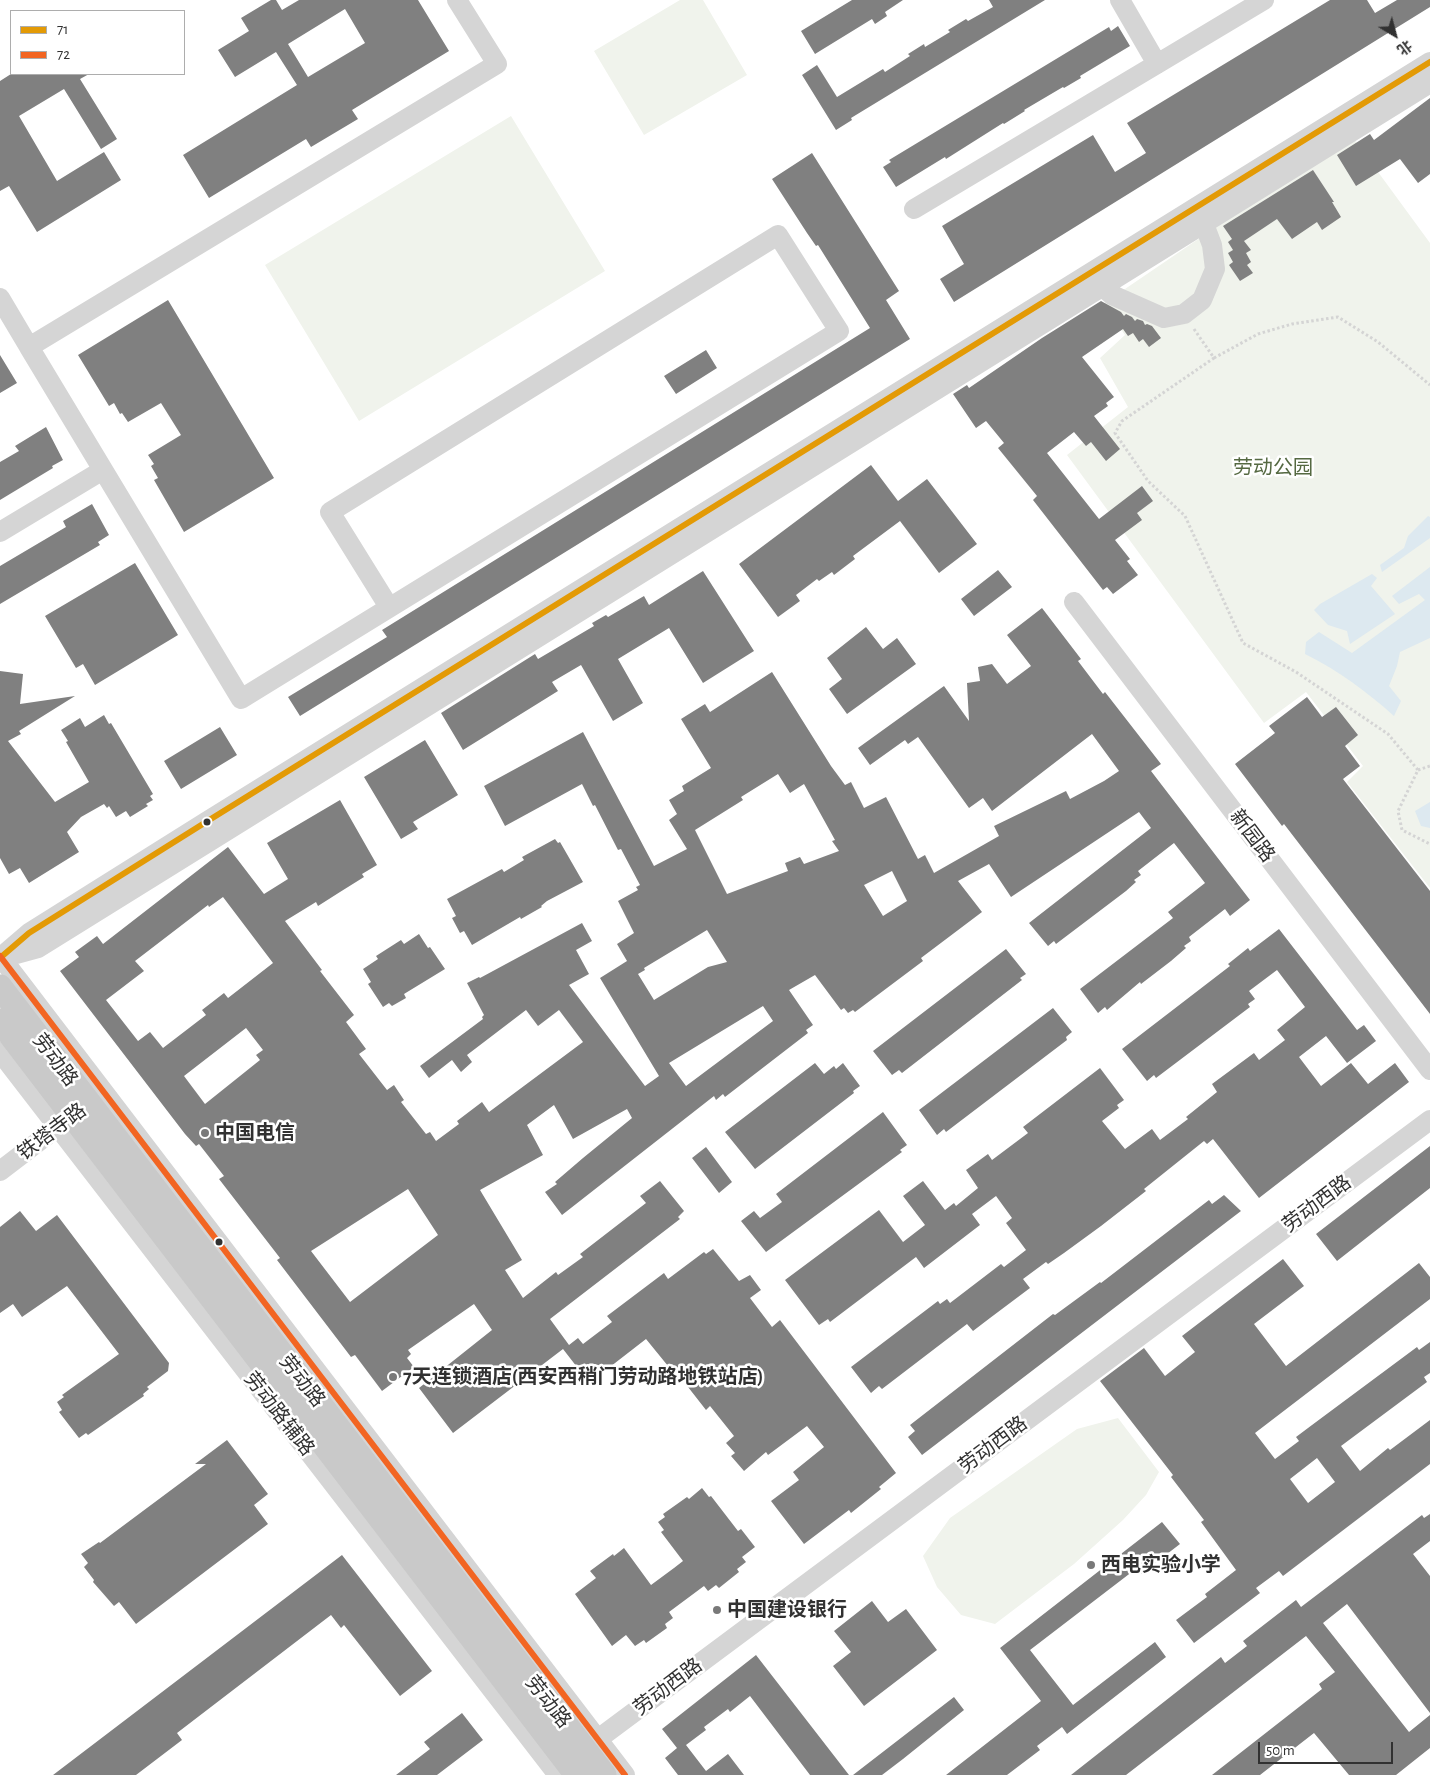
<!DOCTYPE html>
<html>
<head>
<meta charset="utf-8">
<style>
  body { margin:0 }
  #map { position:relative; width:1430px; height:1775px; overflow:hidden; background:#fff; font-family:"Alegreya Sans","Noto Sans SC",sans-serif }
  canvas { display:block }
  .legend { position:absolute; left:10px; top:10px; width:175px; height:65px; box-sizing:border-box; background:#fff; border:1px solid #adadad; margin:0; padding:6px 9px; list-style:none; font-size:15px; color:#313131 }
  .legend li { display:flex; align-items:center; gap:10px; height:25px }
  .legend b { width:25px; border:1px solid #adadad }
  .north { position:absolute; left:1370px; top:10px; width:50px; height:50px; -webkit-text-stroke:4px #fff; paint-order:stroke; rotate:143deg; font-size:14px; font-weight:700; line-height:20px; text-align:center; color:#313131 }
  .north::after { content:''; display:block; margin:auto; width:18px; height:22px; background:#313131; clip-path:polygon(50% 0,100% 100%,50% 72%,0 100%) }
  .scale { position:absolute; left:1258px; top:1742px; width:135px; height:22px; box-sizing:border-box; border:2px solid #313131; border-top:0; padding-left:6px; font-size:15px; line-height:18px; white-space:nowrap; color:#313131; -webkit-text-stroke:4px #fff; paint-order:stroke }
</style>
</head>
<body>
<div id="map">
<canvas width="1430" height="1775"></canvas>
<ul class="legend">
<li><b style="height:6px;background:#e39a05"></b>71</li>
<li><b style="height:6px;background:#f26522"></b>72</li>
</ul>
<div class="north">北</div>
<div class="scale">50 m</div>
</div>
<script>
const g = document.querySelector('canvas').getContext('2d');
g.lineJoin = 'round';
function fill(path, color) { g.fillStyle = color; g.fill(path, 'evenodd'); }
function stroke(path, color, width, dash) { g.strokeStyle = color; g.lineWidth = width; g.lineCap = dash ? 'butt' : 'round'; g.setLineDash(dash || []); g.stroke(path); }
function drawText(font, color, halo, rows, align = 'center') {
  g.font = font + ' "Alegreya Sans","Noto Sans SC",sans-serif'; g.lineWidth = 5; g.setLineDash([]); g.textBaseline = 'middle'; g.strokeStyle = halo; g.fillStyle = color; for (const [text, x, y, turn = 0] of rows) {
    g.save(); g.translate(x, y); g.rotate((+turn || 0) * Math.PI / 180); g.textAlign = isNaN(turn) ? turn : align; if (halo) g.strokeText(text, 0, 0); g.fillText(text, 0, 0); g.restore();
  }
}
const green = new Path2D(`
  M680,0H703L747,75L644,135L594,51Z
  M511,116L605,271L359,421L265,265Z
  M1351,135L1430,243V888L1347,782L1363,766L1306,692L1264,723L1067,455L1128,407L1100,358L1125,335L1103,304Z
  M1118,1418L1159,1472L1146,1495L1123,1520L1074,1564L995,1624L961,1615L937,1587L923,1556L950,1518L1077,1429Z`);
const water = new Path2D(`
  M1428,516L1430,517V538L1382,572L1380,565L1404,548L1408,536Z
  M1430,567V638L1400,652L1397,666L1389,686L1401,701L1394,716C1366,691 1339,671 1305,654L1306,642L1319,632L1352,653L1425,600L1419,594L1399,604L1392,596Z
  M1372,574L1377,578L1371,586L1395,614L1350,644L1347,631L1328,625L1314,610L1320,604Z
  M1430,802V828L1421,826L1415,811Z`);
const building = new Path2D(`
  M271,0H276L282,10L299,0H418L449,51L352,110L358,119L311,147L306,139L209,198L183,155L297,85L276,52L235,77L218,50L249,31L241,18ZM345,9L365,43L308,77L288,44Z
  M852,0H903L885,12L887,16L875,24L872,19L815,54L801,31Z
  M989,0H1045L851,118L852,120L836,130L802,75L817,65L837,97L883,69L885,72L910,56L908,54L924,44L925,47L950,32L948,30L966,19L968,21L993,7Z
  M1330,0H1367L1375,13L1397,0H1430V7L954,302L940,279L964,264L942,226L1093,135L1115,172L1146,153L1127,123Z
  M1118,26L1130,46L1080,76L1081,78L1064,88L1063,87L1024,110L1025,111L1004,124L1003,123L946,159L945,157L896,187L883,167L891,162L889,160L1109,27L1111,31Z
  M11,74H89L80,79L117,139L101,149L64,89L19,116L57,181L104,152L121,180L37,232L9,186L0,191V81Z
  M1430,98V174L1418,183L1400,159L1356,186L1337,155L1370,134L1374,140Z
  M812,153L899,291L886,300L910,339L300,716L288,697L387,637L382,630L870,328L818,245L816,246L807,233L772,179Z
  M1313,170L1334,202H1332L1341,217L1322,230L1317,222L1292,239L1277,219L1244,241L1251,250L1246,253L1251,262L1247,265L1253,273L1240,281L1229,265L1233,262L1228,253L1233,250L1228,242L1232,239L1223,226Z
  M168,300L274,478L184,532L154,480L158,478L151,466L154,464L148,455L181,435L161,403L128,422L122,413L120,414L114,403L109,406L78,355Z
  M1101,301L1121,312L1124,316L1126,314L1132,317L1135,321L1137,319L1143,321L1145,325L1147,324L1152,326L1161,338L1149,347L1143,339L1139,342L1133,333L1128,336L1123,329L1082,357L1114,397L1106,403L1108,406L1094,416L1120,449L1106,461L1091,442L1086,446L1074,432L1047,453L1099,519L1142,486L1153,501L1137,513L1142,520L1115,540L1130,559L1127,561L1138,575L1113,594L1107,587L1103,590L1033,500L1037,496L998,448L1004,443L986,421L976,428L953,394L967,385L969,388L1042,338Z
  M706,350L717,368L676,394L664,376Z
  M0,355L17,383L0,393Z
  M46,427L63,460L52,466L53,468L0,500V462L19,451L15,446Z
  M871,465L898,501L927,479L977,544L939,573L900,521L853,556L855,559L834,575L832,572L819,581L817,579L796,595L800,601L778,617L739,564Z
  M92,504L109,535L98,542L100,545L0,604V566L66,527L63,521Z
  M135,563L178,635L95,685L83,664L76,668L45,616Z
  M998,570L1012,587L974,616L961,599Z
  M703,571L754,651L703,683L669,628L618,659L643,703L613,721L581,665L552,682L558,691L463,750L441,713L535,654L538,659L594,626L592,623L606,615L608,617L644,596L649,605Z
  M1042,608L1081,659L1078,661L1103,694L1105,692L1161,764L1151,771L1250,900L1230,916L1225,909L1189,937L1191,941L1184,946L1186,948L1171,961L1141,984L1140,982L1107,1010L1105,1007L1098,1013L1080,989L1173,918L1168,912L1205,883L1174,843L1138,871L1141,875L1134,880L1136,882L1126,891L1056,944L1054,941L1048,946L1029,923L1151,828L1139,812L1011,897L989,864L958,881L982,912L921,958L923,961L855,1012L853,1010L848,1013L844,1008L841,1010L815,975L789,990L813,1025L806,1030L808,1033L725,1097L723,1094L716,1100L714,1096L562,1215L545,1192L557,1184L555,1182L583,1158L632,1118L627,1109L573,1139L554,1105L527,1125L543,1155L480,1190L522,1260L505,1270L523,1298L556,1272L558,1275L583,1257L580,1254L646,1203L640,1196L660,1181L684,1211L678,1217L680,1219L550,1319L569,1345L578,1338L583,1344L612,1322L607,1316L664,1273L668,1279L704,1252L706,1254L713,1249L739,1281L750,1275L761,1290L750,1298L772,1327L780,1320L896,1473L879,1487L881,1489L851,1513L849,1510L804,1544L771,1501L799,1480L793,1472L824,1447L807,1426L768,1455L766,1452L744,1471L731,1456L735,1453L726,1443L734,1436L710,1406L706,1410L670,1364L668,1366L646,1339L597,1377L594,1374L587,1380L563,1349L453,1433L419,1388L492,1330L474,1304L408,1350L411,1354L407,1358L414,1367L382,1391L355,1355L351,1357L277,1260L280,1258L219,1179L224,1176L199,1144L196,1146L185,1134L60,971L79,957L75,952L97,936L103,944L228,847L264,894L288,879L267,843L340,800L377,865L362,874L364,877L340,892L318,906L316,902L285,921L322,970L320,971L354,1015L346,1022L366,1049L359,1054L387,1090L394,1085L404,1100L401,1102L426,1134L430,1132L436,1141L459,1124L457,1121L482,1102L489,1112L583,1042L559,1010L538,1026L526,1010L467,1055L472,1062L461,1072L452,1060L429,1078L420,1066L483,1019L482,1017L484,1015L467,983L479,977L480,978L582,923L592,941L576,950L589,974L569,985L645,1086L659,1076L600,978L627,961L617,944L634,933L618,901L638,890L636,887L640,885L621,849L618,850L595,805L593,806L582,784L505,826L484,786L583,732L654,866L687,849L669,820L677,814L669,800L684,791L682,786L711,768L681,719L705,704L710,712L772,672L831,766L845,785L851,782L864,808L886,797L918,859L925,855L934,873L999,836L994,826L1066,791L1070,799L1104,781L1119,771L1092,734L992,811L983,798L969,808L918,737L908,744L905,740L870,765L858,748L944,686L969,721L967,683L980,681L978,667L992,664L1007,684L1031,666L1007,635ZM778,774L790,793L804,784L835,840L832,841L839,851L804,864L800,857L785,863L788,871L727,894L695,830L743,800L741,797ZM892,871L907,901L883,916L864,885ZM223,897L273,963L228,998L224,993L202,1010L206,1015L163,1048L150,1032L138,1041L106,1000L144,971L135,961L208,905L209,907ZM707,930L727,962L708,967L654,1000L638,974L645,970L644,968ZM763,1006L773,1021L686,1086L669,1063ZM246,1028L263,1050L256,1055L260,1060L205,1104L184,1076ZM408,1189L438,1235L350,1302L311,1251Z
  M866,627L883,649L897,638L916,664L847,714L829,689L842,679L827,658Z
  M0,671L23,674L20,704L75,696L19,731L21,734L8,741L55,802L89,782L66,742L68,741L61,730L80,718L85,727L104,715L109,724L111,723L153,794L150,796L153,800L146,804L148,806L130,817L126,811L116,817L109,806L107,808L104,804L81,817L67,832L79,852L29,883L20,868L9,874L0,858Z
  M1307,697L1322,717L1336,707L1358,735L1345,746L1360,766L1343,779L1430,891V1014L1284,824L1282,826L1235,764L1275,733L1269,726Z
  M220,727L237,755L181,789L164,761Z
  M425,740L458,795L413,822L418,829L401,839L364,777Z
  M555,839L558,843L560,842L583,882L547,901L541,906L542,907L521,919L520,917L472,945L464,931L460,933L452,918L456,916L447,899L502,869L504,872L524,860L522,857Z
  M1279,929L1357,1030L1364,1025L1376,1041L1347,1063L1326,1036L1299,1057L1321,1086L1351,1063L1368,1084L1395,1063L1409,1082L1259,1198L1213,1139L1207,1144L1204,1141L1144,1189L1146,1191L1101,1226L1064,1253L1048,1264L1046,1262L1023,1279L1030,1288L990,1318L973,1331L967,1324L882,1389L879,1386L871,1393L851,1367L938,1301L940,1304L947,1299L950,1303L1001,1264L1004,1267L1026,1250L1006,1223L1012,1218L996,1196L972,1214L980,1225L924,1268L916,1257L830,1322L828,1319L819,1325L785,1280L879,1210L903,1242L925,1225L903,1196L923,1181L945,1210L954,1203L956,1206L978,1188L966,1170L988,1154L992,1160L1028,1133L1023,1127L1100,1068L1124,1100L1117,1105L1119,1108L1102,1121L1125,1149L1152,1129L1160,1140L1188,1119L1186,1117L1217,1092L1212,1084L1254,1053L1259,1060L1285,1040L1277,1030L1305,1007L1277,970L1249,991L1255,999L1248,1004L1250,1007L1156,1078L1154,1075L1147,1081L1122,1049L1230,966L1228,964L1248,948L1250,951Z
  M419,934L428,948L430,947L445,969L404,994L406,998L392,1006L389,1003L383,1007L368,984L371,982L363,969L378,959L376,956L401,940L404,944Z
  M1006,949L1026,974L1020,978L1022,980L902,1073L899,1070L892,1075L873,1051Z
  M1053,1008L1072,1032L1066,1037L1067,1040L946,1132L944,1129L937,1135L919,1110Z
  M815,1063L824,1074L834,1066L836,1069L843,1063L860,1086L853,1091L854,1093L755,1169L725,1132Z
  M883,1112L907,1145L900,1150L902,1152L766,1252L741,1221L754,1211L760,1218L782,1202L776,1194Z
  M1430,1146V1188L1337,1261L1316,1234Z
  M706,1147L732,1182L719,1193L692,1158Z
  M1224,1195L1241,1211L922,1455L908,1437L915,1431L910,1425L1053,1314L1055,1315L1100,1282L1101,1283L1209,1200L1212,1204Z
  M20,1211L36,1231L57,1215L169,1363L168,1371L147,1387L149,1389L143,1394L144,1396L88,1435L86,1433L79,1438L59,1412L62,1410L57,1402L64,1397L62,1395L119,1354L67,1286L22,1317L13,1304L0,1313V1227Z
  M1283,1259L1304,1286L1254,1324L1286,1366L1419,1263L1430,1277V1299L1255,1433L1275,1459L1299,1441L1296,1437L1312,1425L1417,1347L1419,1350L1430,1342V1373L1424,1377L1427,1382L1341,1446L1360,1471L1388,1448L1390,1450L1430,1420V1464L1283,1576L1279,1571L1256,1588L1260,1593L1194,1643L1176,1620L1207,1597L1205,1594L1236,1570L1201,1522L1204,1520L1171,1477L1173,1475L1100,1381L1144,1348L1165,1376L1195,1352L1182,1336ZM1317,1458L1335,1482L1308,1503L1290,1479Z
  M227,1440L268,1494L254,1505L268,1524L136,1624L119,1602L114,1606L93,1582L94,1580L84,1567L88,1563L81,1554L99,1542L100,1543L206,1464H195Z
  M702,1488L709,1497L711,1496L738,1531L741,1529L755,1547L742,1557L746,1562L737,1569L739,1572L719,1588L716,1585L708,1591L704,1586L669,1612L673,1618L665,1624L667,1628L646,1643L644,1640L635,1646L626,1635L612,1646L575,1594L596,1578L590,1571L613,1554L614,1556L624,1548L651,1585L674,1568L683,1561L661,1532L664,1530L658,1522L665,1517L663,1514L687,1497L689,1499Z
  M1430,1514V1541L1413,1554L1430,1576V1713L1347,1604L1323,1623L1409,1732L1430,1715V1748L1396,1775H1349L1314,1733L1260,1775H1212L1322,1689L1319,1684L1335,1672L1306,1636L1126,1775H1071L1221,1657L1225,1663L1247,1646L1243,1641L1296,1600L1301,1607L1422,1515L1424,1518Z
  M1162,1522L1180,1544L1141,1574L1137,1568L1030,1650L1073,1705L1155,1642L1166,1657L1067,1734L1062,1727L1037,1746L1040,1750L1007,1775H946L1041,1701L1000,1648Z
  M342,1555L432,1671L400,1696L344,1625L341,1628L331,1615L177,1733L182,1740L136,1775H53Z
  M872,1601L888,1622L906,1609L937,1650L864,1706L833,1666L851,1652L834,1631Z
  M756,1655L849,1775H810L750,1696L730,1712L728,1709L704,1727L706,1730L686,1745L706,1771L728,1754L744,1775H678L665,1758L677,1748L662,1729Z
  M954,1697L964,1710L903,1759L882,1775H853Z
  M462,1713L483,1740L437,1775H396L430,1749L424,1742Z`);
const path = new Path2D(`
  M1194,329L1214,358L1122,421L1115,433L1148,481L1185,516L1243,643L1296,672L1388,734L1418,770L1398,811L1402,830L1430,844
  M1214,358L1258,334L1292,324L1338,317L1378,342L1430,385
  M1418,770L1430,766`);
const minor = new Path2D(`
  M1120,0L1157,64L1264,0
  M914,209L1157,64
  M1103,287L1112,295L1164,318L1184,314L1202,300L1215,269L1212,245L1204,224
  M0,298L29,347L497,64L457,0
  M29,347L241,699L839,331L778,235L330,512L389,607
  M0,532L103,470
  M1074,602L1430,1070
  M0,956L625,1775
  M5,957L38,948L1430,83
  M0,958L29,933L206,822L1430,62
  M0,1052L558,1775
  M0,1171L68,1119
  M555,1771L1430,1120`);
const major = new Path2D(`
  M0,987L604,1775
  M0,1021L577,1775`);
const bus1 = new Path2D(`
  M0,958L29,933L206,822L1430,62`);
const bus2 = new Path2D(`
  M0,956L625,1775`);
const markers = [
  [207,822,4.5,"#313131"],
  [205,1133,5,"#797979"],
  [219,1242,4.5,"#313131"],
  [393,1377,5,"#797979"],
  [1091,1565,5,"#797979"],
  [717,1610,5,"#797979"]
];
const parkNames = [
  ["劳动公园",1273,468]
];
const streetNames = [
  ["新园路",1252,836,53],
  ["劳动路",55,1060,53],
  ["铁塔寺路",52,1132,-37],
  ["劳动西路",1317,1204,-37],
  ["劳动路",302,1381,52],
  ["劳动路辅路",279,1414,52],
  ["劳动西路",993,1445,-37],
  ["劳动西路",668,1687,-37],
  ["劳动路",548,1702,52]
];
const poiNames = [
  ["中国电信",215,1133],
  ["7天连锁酒店(西安西稍门劳动路地铁站店)",403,1377],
  ["西电实验小学",1101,1565],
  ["中国建设银行",727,1610]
];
fill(green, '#f0f3ec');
fill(water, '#dde9f0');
fill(building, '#808080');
stroke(path, '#d4d4d4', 3, [2.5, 2.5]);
stroke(minor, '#d5d5d5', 20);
stroke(major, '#c9c9c9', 25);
stroke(bus1, '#e39a05', 6);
stroke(bus2, '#f26522', 6);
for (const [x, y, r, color] of markers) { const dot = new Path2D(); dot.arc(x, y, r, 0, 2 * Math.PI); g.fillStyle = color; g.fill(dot); stroke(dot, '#fff', 2); }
drawText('20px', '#556942', '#fff', parkNames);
drawText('20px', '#313131', '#fff', streetNames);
drawText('bold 20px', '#313131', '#fff', poiNames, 'left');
</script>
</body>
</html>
